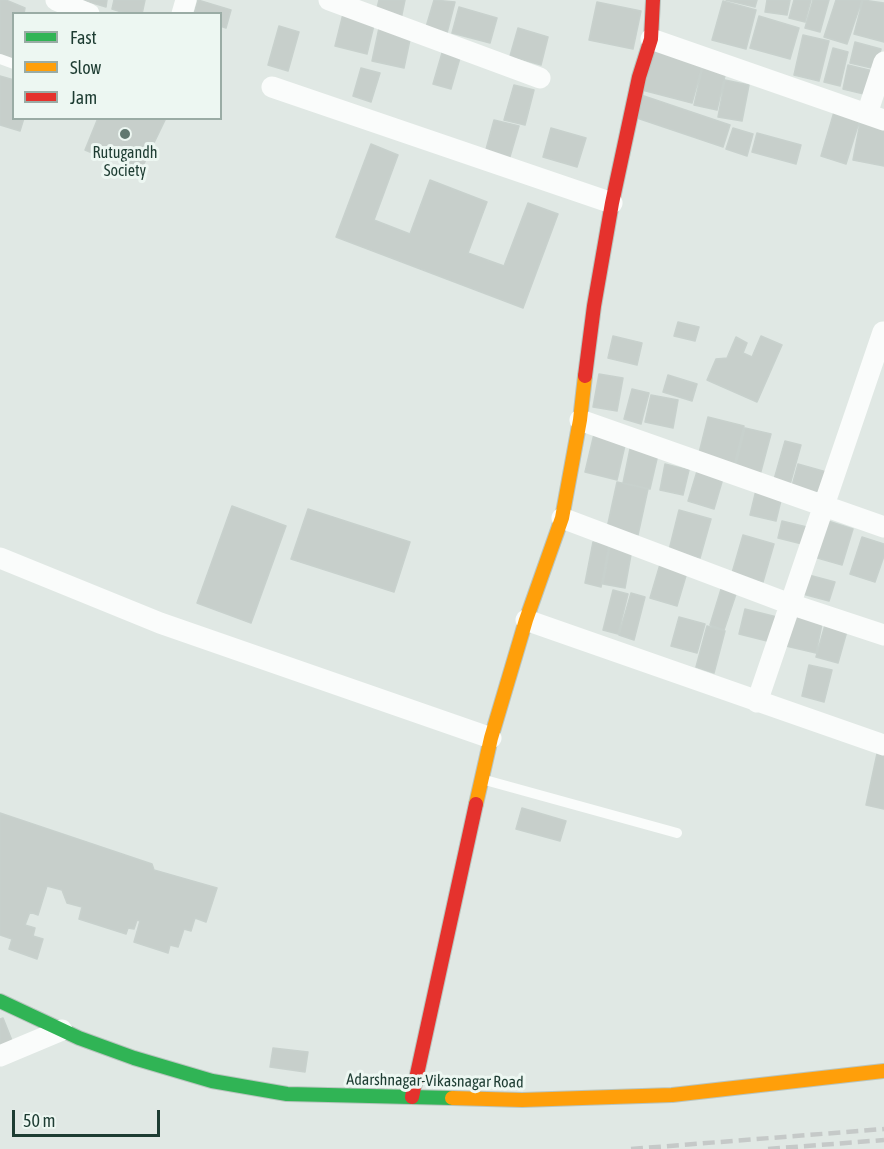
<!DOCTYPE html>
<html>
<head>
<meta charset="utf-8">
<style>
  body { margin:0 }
  #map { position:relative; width:884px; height:1149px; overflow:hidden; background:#e0e8e4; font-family:"Asap Condensed",sans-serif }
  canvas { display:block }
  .legend { position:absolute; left:12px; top:12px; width:210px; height:108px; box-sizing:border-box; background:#edf7f2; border:2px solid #9aaca5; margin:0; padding:8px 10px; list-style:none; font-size:18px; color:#1d3c32 }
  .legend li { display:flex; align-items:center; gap:12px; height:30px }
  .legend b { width:30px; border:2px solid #9aaca5 }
  .scale { position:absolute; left:12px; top:1110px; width:148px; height:27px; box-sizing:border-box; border:3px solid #1d3c32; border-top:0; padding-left:8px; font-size:18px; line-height:21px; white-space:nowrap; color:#1d3c32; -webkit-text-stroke:4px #edf7f2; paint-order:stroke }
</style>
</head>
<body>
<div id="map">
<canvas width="884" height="1149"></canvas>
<ul class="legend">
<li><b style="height:8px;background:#30b455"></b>Fast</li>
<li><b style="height:8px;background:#ff9f0a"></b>Slow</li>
<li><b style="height:8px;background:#e5322d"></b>Jam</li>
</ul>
<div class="scale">50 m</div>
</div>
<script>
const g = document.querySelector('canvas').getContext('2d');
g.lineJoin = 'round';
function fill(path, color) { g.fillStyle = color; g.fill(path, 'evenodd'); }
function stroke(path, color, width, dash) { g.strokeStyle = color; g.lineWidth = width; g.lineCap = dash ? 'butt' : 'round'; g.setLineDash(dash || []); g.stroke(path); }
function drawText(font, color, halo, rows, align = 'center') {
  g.font = font + ' "Asap Condensed",sans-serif'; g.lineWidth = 6; g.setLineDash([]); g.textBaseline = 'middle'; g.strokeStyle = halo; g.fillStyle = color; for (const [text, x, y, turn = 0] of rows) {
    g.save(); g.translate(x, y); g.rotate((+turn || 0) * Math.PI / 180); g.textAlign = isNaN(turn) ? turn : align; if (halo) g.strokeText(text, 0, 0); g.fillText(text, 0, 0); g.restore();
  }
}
const building = new Path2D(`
  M0,0H6L25,8L24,14H14V61L0,56Z
  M83,0H107L106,7Z
  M114,0H145L142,14H128L112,9Z
  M198,0L231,10L226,28L220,26V14H194Z
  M379,0H405L401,19L376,12Z
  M434,0L455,2L447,33L426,27Z
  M726,0H757L755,7Z
  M767,0H790L787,15L765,12Z
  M794,0H811L805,22L789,18Z
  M813,0H829L820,32L805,28Z
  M836,0H862L847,44L824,37Z
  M863,0L884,3V42L854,34Z
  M723,1L756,10L746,49L712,40Z
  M597,2L641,11L633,49L589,40Z
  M459,7L497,18L490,43L452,33Z
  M343,14L375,21L367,54L335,46Z
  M759,16L799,28L790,59L750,48Z
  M279,26L299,32L288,71L268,65Z
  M379,28L411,35L404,68L372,61Z
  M518,28L548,37L541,65L510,56Z
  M803,35L829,41L819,81L794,75Z
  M855,42L881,49L876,69L850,63Z
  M654,45L704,59L692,103L642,90Z
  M444,46L462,51L451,89L433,84Z
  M833,48L848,52L840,86L824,82Z
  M848,65L873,71L868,95L843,89Z
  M703,66L726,71L717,110L694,105Z
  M361,68L380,73L371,102L353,96Z
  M0,76L14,80V118H24L20,131L0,125Z
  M725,80L749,85L742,121L718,117Z
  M514,85L534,90L525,125L504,120Z
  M641,95L730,125L723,147L634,117Z
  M834,112L860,119L846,164L821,156Z
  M98,118H166L140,172L120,164L122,160L109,154L107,159L85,150Z
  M494,120L519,126L509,160L485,153Z
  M860,123L884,128V166L853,160Z
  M551,128L586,138L577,167L543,157Z
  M733,128L753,134L747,156L726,149Z
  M757,133L801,145L796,164L752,152Z
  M371,144L398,155L374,220L410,234L430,180L487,202L468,253L504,266L528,203L558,214L523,308L336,237Z
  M678,322L699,327L695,341L674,336Z
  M613,336L642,343L637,365L608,358Z
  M761,336L782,345L757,402L707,380L716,359L727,358L736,337L747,343L743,353L752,357Z
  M599,374L623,378L617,411L593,407Z
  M668,375L697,384L692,401L663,392Z
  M632,389L649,393L641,424L624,419Z
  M651,395L678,400L673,428L645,422Z
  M708,417L744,426L734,466L698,457Z
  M745,428L771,434L760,475L735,468Z
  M594,434L626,441L617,480L585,472Z
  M785,441L801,445L789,488L773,483Z
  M631,444L659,450L650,489L623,483Z
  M665,464L689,470L683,495L660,490Z
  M798,464L830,473L825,494L792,486Z
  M698,468L724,475L714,509L688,501Z
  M617,482L648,489L638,535L607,528Z
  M757,486L783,492L776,521L750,515Z
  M232,506L286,526L251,623L197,603Z
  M308,509L410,542L394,592L291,559Z
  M679,510L711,519L700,558L669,550Z
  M825,520L853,529L842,565L814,557Z
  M782,521L811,528L806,545L778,538Z
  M743,535L774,544L763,582L732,573Z
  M862,537L884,544V556L875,582L850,574Z
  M593,542L609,545L601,587L585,583Z
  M610,546L632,549L625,588L603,584Z
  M661,561L688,569L677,606L650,598Z
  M805,574L835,582L829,601L799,593Z
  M722,586L737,591L724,630L710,625Z
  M613,590L628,594L618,634L603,630Z
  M631,593L645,597L634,640L619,635Z
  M745,609L777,617L771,642L739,634Z
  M794,612L823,619L816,653L786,646Z
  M679,617L705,624L697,653L671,646Z
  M825,625L847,631L838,663L816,657Z
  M707,626L725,631L714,673L696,667Z
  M809,665L832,670L824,702L802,696Z
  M878,749L884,751V809L866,805Z
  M522,808L566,821L560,841L516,829Z
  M0,813L152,864L154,870L217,888L206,922L195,918L191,931L184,929L178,947L170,945L168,953L134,942L140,921L137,920L134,929L128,928L126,934L79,919L82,907L67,903L62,890L47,886L38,915L30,912L25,925L35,928L33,936L43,939L37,959L9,949L12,939L0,935Z
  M3,1018L13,1043L0,1049V1019Z
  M273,1048L308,1052L305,1072L270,1067Z`);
const lane = new Path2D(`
  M0,59L14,64
  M485,780L677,833`);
const street = new Path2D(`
  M56,0L89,14
  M329,0L540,78
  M182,14L186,0
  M651,39L884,120
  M272,87L612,203
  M867,114L884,62
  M580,420L884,527
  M562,518L790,604L884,635
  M0,558L160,623L491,738
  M526,620L884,745
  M757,702L883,332
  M0,1056L62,1030`);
const fast = new Path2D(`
  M0,1001L79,1038L134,1058L212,1081L287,1094L452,1098`);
const slow = new Path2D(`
  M476,804L491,738L526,620L562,518L580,420L585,376
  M452,1098L522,1100L672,1095L884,1071`);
const jam = new Path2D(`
  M585,376L594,306L612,203L639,77L651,39L653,0
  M412,1097L476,804`);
const rail = new Path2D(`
  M631,1149L884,1129
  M768,1149L884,1140`);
const markers = [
  [125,134,6,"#617870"]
];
const poiNames = [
  ["Rutugandh",125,153],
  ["Society",125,171]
];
const streetNames = [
  ["Adarshnagar-Vikasnagar Road",435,1081,1]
];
fill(building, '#c7cfcb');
stroke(building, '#c8d1cd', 1.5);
stroke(fast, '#b9c5bf', 16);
stroke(slow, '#b9c5bf', 16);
stroke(jam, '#b9c5bf', 16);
stroke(lane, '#fafcfb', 10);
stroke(street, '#fafcfb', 21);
stroke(fast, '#30b455', 14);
stroke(slow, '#ff9f0a', 14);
stroke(jam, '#e5322d', 14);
stroke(rail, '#c5c9c8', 4.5, [12, 6]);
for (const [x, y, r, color] of markers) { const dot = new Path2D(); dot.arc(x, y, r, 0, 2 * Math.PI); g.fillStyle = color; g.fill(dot); stroke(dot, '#edf7f2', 2); }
drawText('16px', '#1d3c32', '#edf7f2', poiNames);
drawText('16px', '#1d3c32', '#edf7f2', streetNames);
</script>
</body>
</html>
